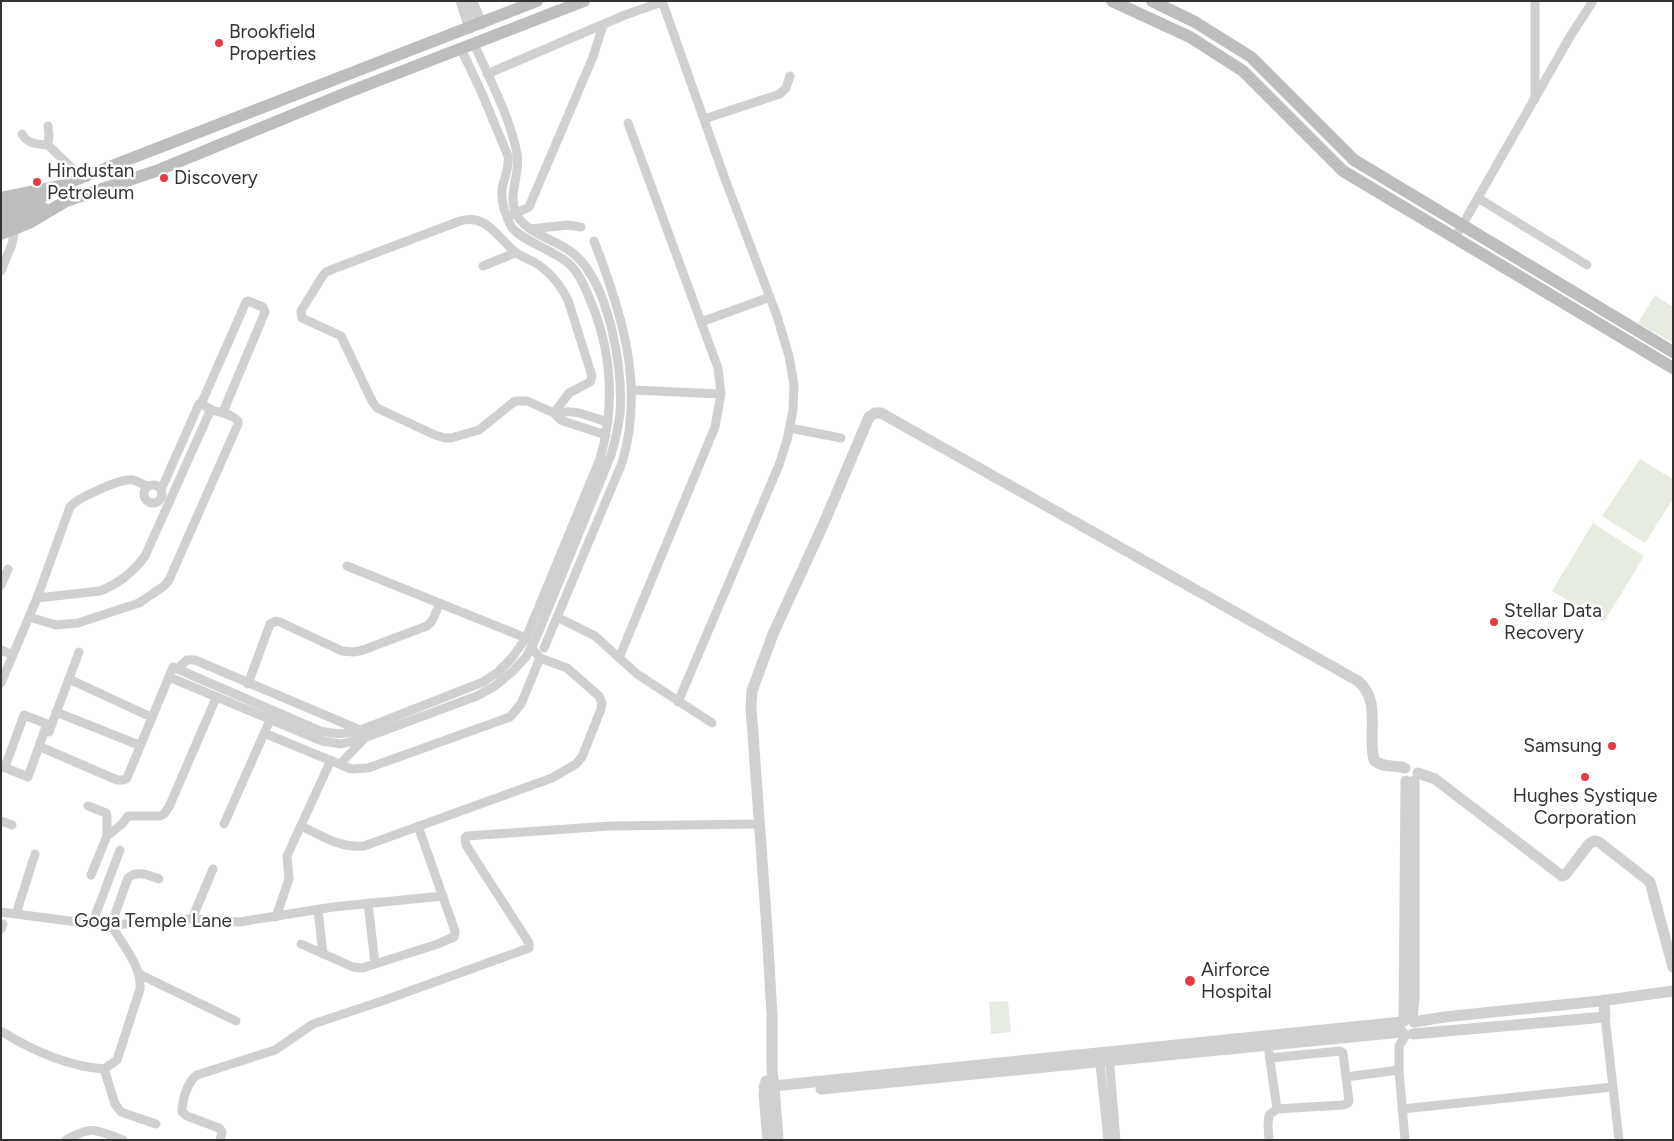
<!DOCTYPE html>
<html>
<head>
<meta charset="utf-8">
<style>
  body { margin:0 }
  #map { position:relative; width:1674px; height:1141px; overflow:hidden; background:#fff; font-family:Figtree,sans-serif }
  canvas { display:block }
  .frame { position:absolute; inset:0; border:2px solid #333; pointer-events:none }
</style>
</head>
<body>
<div id="map">
<canvas width="1674" height="1141"></canvas>
<div class="frame"></div>
</div>
<script>
const g = document.querySelector('canvas').getContext('2d');
g.lineJoin = 'round';
function fill(path, color) { g.fillStyle = color; g.fill(path, 'evenodd'); }
function stroke(path, color, width, dash) { g.strokeStyle = color; g.lineWidth = width; g.lineCap = dash ? 'butt' : 'round'; g.setLineDash(dash || []); g.stroke(path); }
function drawText(font, color, halo, rows, align = 'center') {
  g.font = font + ' Figtree,sans-serif'; g.lineWidth = 5; g.setLineDash([]); g.textBaseline = 'middle'; g.strokeStyle = halo; g.fillStyle = color; for (const [text, x, y, turn = 0] of rows) {
    g.save(); g.translate(x, y); g.rotate((+turn || 0) * Math.PI / 180); g.textAlign = isNaN(turn) ? turn : align; if (halo) g.strokeText(text, 0, 0); g.fillText(text, 0, 0); g.restore();
  }
}
const green = new Path2D(`
  M1655,295L1673,307V343L1638,323Z
  M1640,459L1673,479V499L1645,543L1602,516Z
  M1593,523L1644,556L1604,622L1552,591Z
  M1008,1001L1011,1032L991,1034L989,1002Z`);
const minor = new Path2D(`
  M662,1L725,179L777,316L789,356L794,385L793,410L787,440L779,465L678,702
  M1535,1V99
  M487,74L625,15L662,2
  M704,119L780,94L786,88L790,76
  M48,126L49,135L48,145L82,178
  M22,134C28,144 36,144 48,145
  M1478,198L1587,265
  M512,215L529,207L593,57L603,25
  M530,229L568,225L581,227
  M1455,238L1571,35L1593,1
  M483,266L515,253
  M1,271L12,244L15,228
  M701,322L770,297
  M632,390L721,394
  M554,413L569,393L590,382L592,376L568,300C560,284 549,271 534,262C528,259 520,256 514,251C497,237 486,213 460,221L333,269L326,272L322,277L301,311L302,318L341,336L372,401L377,408L435,435L445,438H451L479,430L515,401H527L554,413L561,420L566,422L606,435
  M557,414C572,407 592,418 608,422
  M790,428L841,438
  M144 494a9 9 0 1 1 18 0a9 9 0 1 1-18 0Z
  M161,490L199,404L202,402
  M347,566L526,638
  M1,585L8,569
  M37,598L100,591C118,584 134,571 145,556L211,409
  M29,617L56,625L78,623L139,603L164,586L169,580L238,424V421C229,410 208,414 202,402L246,302L248,301L263,307L265,312L223,412
  M557,617L595,636L637,674L712,723
  M544,648L622,463C645,386 622,313 594,241
  M1,650L13,655
  M619,658L715,427L721,394L718,368L628,123
  M177,669L187,660H195L360,730
  M169,677L322,741L341,744L364,738L477,696L495,686L513,671L526,657L536,638L611,455C615,442 618,429 620,414C623,369 610,285 574,254C557,239 526,235 516,213C507,195 521,173 517,154C511,119 488,76 474,44
  M69,679L151,717
  M1,683L37,598L70,507C77,498 121,478 133,480C138,481 143,485 148,486
  M248,684L270,624L276,621L280,622L342,651L354,652L363,650L427,626L432,621L440,603
  M56,712L139,745
  M49,732L79,652
  M264,733L351,769L368,768L510,717L521,704L540,658
  M43,748L117,780H124L127,778L173,667L320,731C339,735 348,734 366,728L483,682L498,672L511,659L526,638L600,459C615,406 612,353 591,302C585,288 580,273 568,263C555,251 518,239 511,226C505,216 501,201 502,189C504,178 510,167 508,156L481,91L461,49
  M340,764L364,739
  M1,766L28,777L47,724L24,715L5,767
  M88,806L106,813L107,816V836
  M1,821L12,825
  M224,824L270,720
  M301,826C322,836 339,848 364,846L552,778L576,764L582,757L601,709L602,703L599,696L567,668L540,658L531,647
  M91,875L107,836L122,824L128,816H160L164,814L169,807L216,698
  M368,903L375,964
  M318,910L323,954
  M1,912L92,924L111,925L192,919L239,922L333,907L443,896
  M16,914L35,854
  M276,917L289,879L287,856L331,760
  M192,919L213,869
  M92,924L120,850
  M1,929L3,924
  M301,944L353,967L362,968L435,945L454,937L455,931L418,826
  M139,974L236,1021
  M1605,1017L1619,1140
  M1,1031C33,1051 67,1066 104,1069L117,1060L140,989C142,966 122,944 111,925L128,878C137,870 149,875 159,879
  M1269,1053L1277,1109
  M1099,1055L1108,1140
  M1109,1056L1116,1140
  M104,1069L115,1104L121,1112L156,1124
  M1346,1077L1399,1070
  M1402,1109L1613,1087
  M66,1140C93,1125 95,1130 123,1140
  M220,1140L222,1132L219,1128L187,1116L182,1112C182,1101 187,1082 197,1075L275,1050L313,1024L385,1000L529,948V943L466,845L465,838L467,836L610,826L759,824
  M1269,1140L1268,1125L1269,1115L1277,1109L1343,1105L1348,1103L1349,1101L1343,1053L1340,1051L1270,1058
  M1405,1140L1399,1070V1046L1406,1035`);
const tertiary = new Path2D(`
  M461,1L470,28
  M472,1L481,24
  M1418,773L1435,779L1562,876L1566,874L1589,844L1594,841L1599,842L1650,882L1673,967
  M1412,1020L1414,997V781
  M1404,1021L1406,781
  M1414,1022L1444,1017L1600,1001L1673,991
  M1413,1034L1605,1017L1604,1000
  M766,1081L764,1094L768,1140
  M764,1087L1402,1022
  M821,1089L1402,1032
  M778,1140L774,1086L772,1071V1015L767,929L751,707L752,691L773,634L824,523L869,417L875,413H881L1358,681C1382,701 1367,734 1374,760C1382,768 1394,765 1405,768`);
const secondary = new Path2D(`
  M1112,1L1190,37L1243,71L1343,171L1673,368
  M1152,1L1195,22L1251,57L1354,160L1673,352
  M1,198L60,186L537,1
  M1,211L43,196
  M1,223L43,208
  M1,234L29,223L66,201L156,171L346,93L584,1`);
const markers = [
  [219,43,5,"#e63946"],
  [164,178,5,"#e63946"],
  [37,182,5,"#e63946"],
  [1494,622,5,"#e63946"],
  [1612,746,5,"#e63946"],
  [1585,777,5,"#e63946"],
  [1190,981,6,"#e63946"]
];
const poiNames = [
  ["Brookfield",229,32],
  ["Properties",229,54],
  ["Hindustan",47,171],
  ["Petroleum",47,193],
  ["Discovery",174,178],
  ["Stellar Data",1504,611],
  ["Recovery",1504,633],
  ["Samsung",1602,746,"right"],
  ["Hughes Systique",1585,796,"center"],
  ["Corporation",1585,818,"center"],
  ["Airforce",1201,970],
  ["Hospital",1201,992]
];
const streetNames = [
  ["Goga Temple Lane",153,921]
];
fill(green, '#e6ecdf');
stroke(minor, '#d0d0d0', 9);
stroke(tertiary, '#d0d0d0', 11);
stroke(secondary, '#bdbdbd', 12);
for (const [x, y, r, color] of markers) { const dot = new Path2D(); dot.arc(x, y, r, 0, 2 * Math.PI); g.fillStyle = color; g.fill(dot); stroke(dot, '#fff', 2); }
drawText('19px', '#333', '#fff', poiNames, 'left');
drawText('19px', '#333', '#fff', streetNames);
</script>
</body>
</html>
